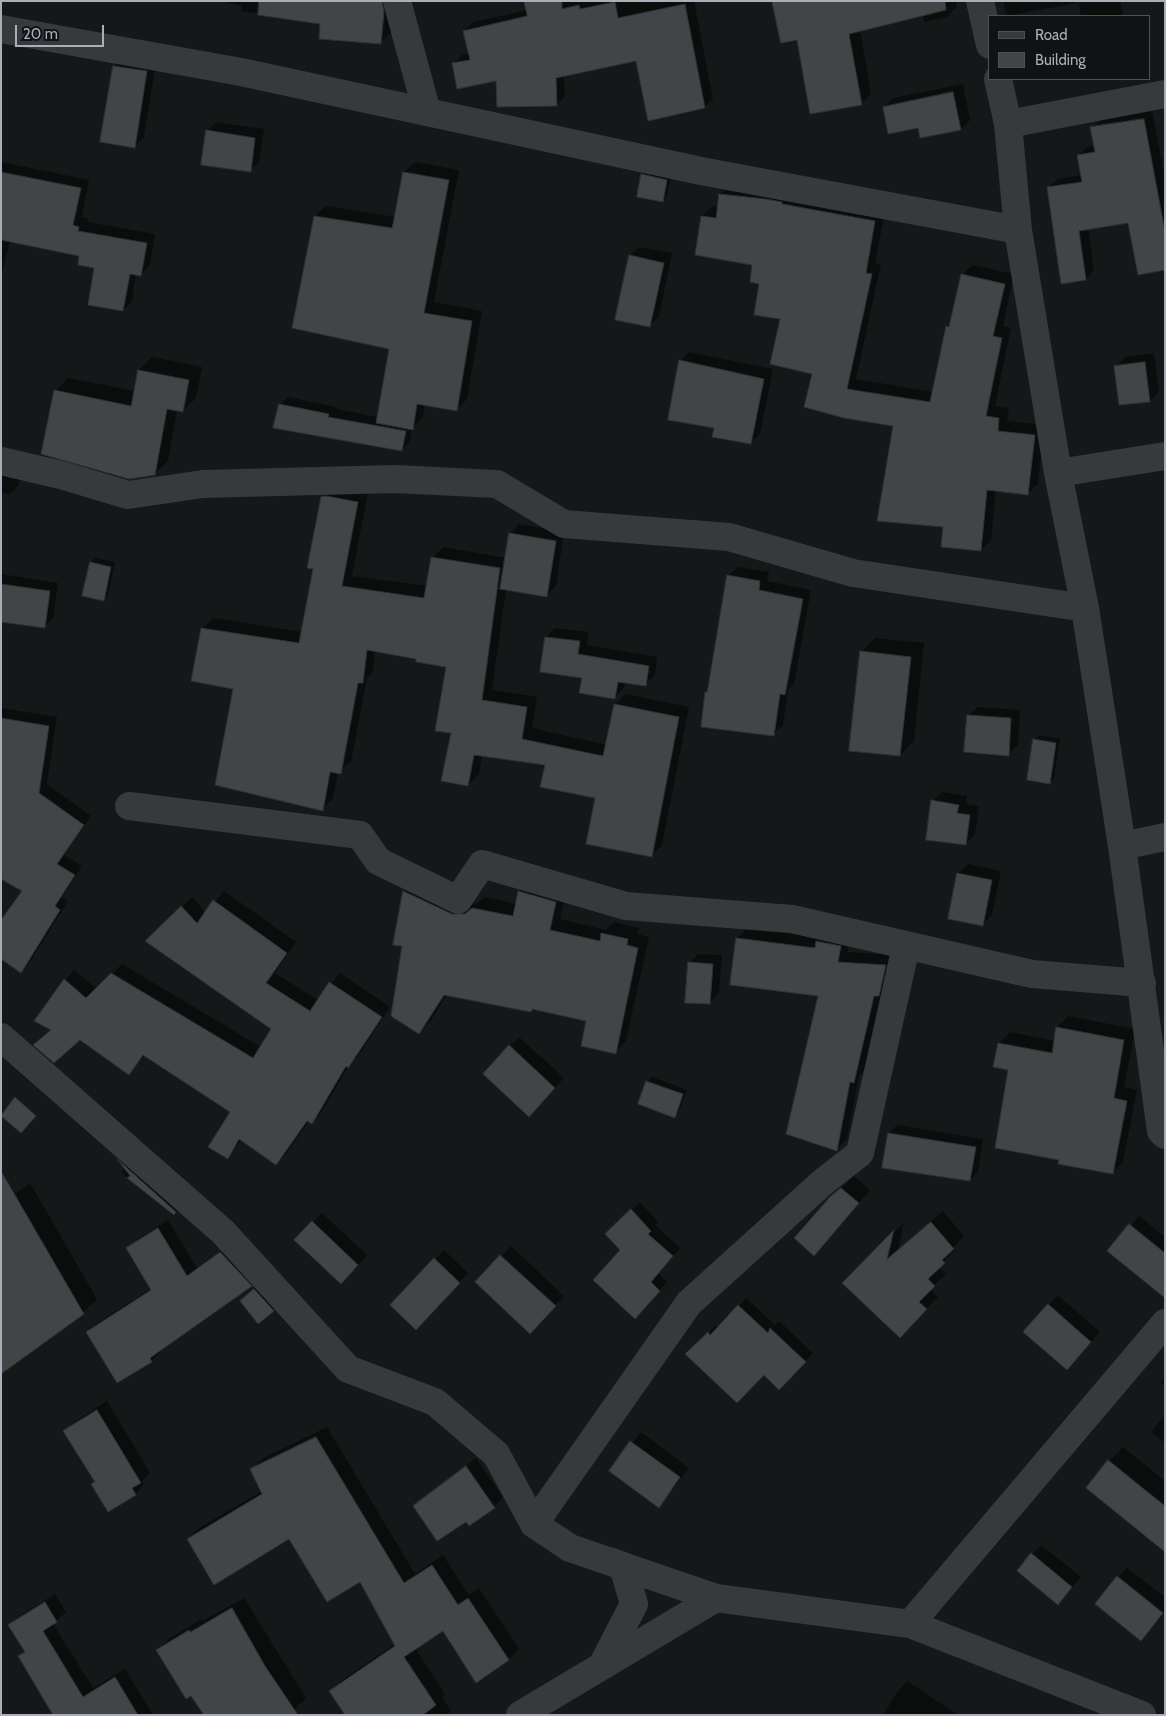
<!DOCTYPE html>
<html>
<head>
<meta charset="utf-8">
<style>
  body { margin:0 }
  #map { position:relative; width:1166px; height:1716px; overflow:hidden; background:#161718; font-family:Cabin,sans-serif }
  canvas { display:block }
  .frame { position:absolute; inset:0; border:2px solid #a8afb9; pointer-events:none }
  .legend { position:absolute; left:988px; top:15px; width:162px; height:65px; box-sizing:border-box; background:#111213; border:1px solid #4d5155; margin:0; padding:6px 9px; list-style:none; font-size:15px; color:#a8afb9 }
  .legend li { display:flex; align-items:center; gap:10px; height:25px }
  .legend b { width:25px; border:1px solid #4d5155 }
  .scale { position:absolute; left:15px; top:25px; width:89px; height:22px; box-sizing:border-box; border:2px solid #a8afb9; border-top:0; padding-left:6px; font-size:15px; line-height:18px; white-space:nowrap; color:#a8afb9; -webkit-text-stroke:4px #111213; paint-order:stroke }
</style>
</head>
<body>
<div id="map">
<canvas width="1166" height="1716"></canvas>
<div class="frame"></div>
<ul class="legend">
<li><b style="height:6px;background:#37393d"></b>Road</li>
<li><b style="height:14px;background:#424548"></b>Building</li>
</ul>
<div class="scale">20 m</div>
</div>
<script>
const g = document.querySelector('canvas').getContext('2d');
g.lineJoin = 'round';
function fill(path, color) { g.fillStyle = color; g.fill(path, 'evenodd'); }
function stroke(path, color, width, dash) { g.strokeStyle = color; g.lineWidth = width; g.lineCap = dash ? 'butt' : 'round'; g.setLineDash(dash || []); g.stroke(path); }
const shadow = new Path2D(`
  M222,1H395L393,31L381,42L321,23L241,11L242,6Z
  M527,1H694L713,99L704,107L637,60L564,75L565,96L557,105L453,64L462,55L470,54L465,31L473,22L528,10Z
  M773,1H956L957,7L947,17L924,22L923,14L860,30L871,94L861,104L798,38Z
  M1003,1H1120L1123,16H1081L1079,5L1082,2L1006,16Z
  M124,57L156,62L144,137L134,147L114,67Z
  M963,84L970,120L961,129L919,126L884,107L893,98Z
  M1152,111L1165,178V269L1129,221L1088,228L1094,270L1086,279L1048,188L1057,179L1082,175L1079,155L1087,147L1095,145L1092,128L1101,119Z
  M216,122L264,129L259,162L250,171L207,131Z
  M1,162L89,180L82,217L88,218L87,222L155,234L150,265L141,274H136L132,301L123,310L96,267L81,255L10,241L1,277Z
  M415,162L459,170L434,302L482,311L467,399L457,409L425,404L423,418L412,428L410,442L402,450L280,405L288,397L336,407V409L378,417L391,348L315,216L326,206L396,217L404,172Z
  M647,170L671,175L667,196L663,200L642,175Z
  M730,184L885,211L875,263L881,264L856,379L934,392L948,327L951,323L962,275L972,265L1014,274L1003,326L1011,328L995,406L1009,408L1007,421L1044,425L1038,484L1027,494L996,490L991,540L981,550L945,526L894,425L813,373L761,283L753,264L702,216L712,206L719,207L720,194Z
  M639,247L672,253L659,317L649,326L630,256Z
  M689,352L773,369L760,434L750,443L715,427L680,361Z
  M1154,353L1159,391L1150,401L1115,367L1125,357Z
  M152,357L202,367L196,398L183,411L177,410L168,461L154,474L55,391L68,378L135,391L139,370Z
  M1,465L21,472L19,485L10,494L1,492Z
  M332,487L368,492L352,576L428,586L432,558L443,547L506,558L510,534L519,524L564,532L556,586L547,595L506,589L492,690L537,697L532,728L607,745L615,705L625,694L689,707L662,845L652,855L597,797L546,764L482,755L479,774L468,785L452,732L448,666L375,650L373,672L367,678L351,762L338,772L333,799L322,809L235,688L202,629L213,618L303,632L315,567L322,497Z
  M95,558L115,562L108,595L104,600L91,562Z
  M738,567L769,572L767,581L811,590L794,684L788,690L783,725L774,734L706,693L709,690L728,576Z
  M1,574L58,583L53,618L44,626L1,620Z
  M555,628L588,632L587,645L657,657L655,675L645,684L625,682L624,688L615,697L583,676L546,637Z
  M875,638L924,643L914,741L900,755L861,652Z
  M977,707L1020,710L1018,745L1008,754L968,716Z
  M1,708L57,717L47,784L91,816L64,855L82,866L62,897L68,901L30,962L21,971L23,890L1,748Z
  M1039,735L1060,739L1054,778L1050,783L1034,740Z
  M942,792L967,796L966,804L979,806L975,835L965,844L933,801Z
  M968,864L1001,871L992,915L983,925L958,873Z
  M530,880L566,891L560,919L606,930L614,922L639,928L637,934L649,937L626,1041L615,1052L588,1020L534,1008L531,1011L447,994L430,1022L418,1033L404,945V892L415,881L463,904L478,903L484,897L517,904L519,891Z
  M224,891L296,942L275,973L318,1000L340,973L390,1007L358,1056L350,1064L321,1113L311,1123L309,1121L286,1154L276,1163L242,1139L228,1157L231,1111L145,1055L129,1073L80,1039L35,1045L52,1029L65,980L74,970L97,989L122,964L261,1047L273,1029L147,941L192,897L206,913Z
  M747,928L821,938L850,936L848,952L895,955L882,991L864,1071L859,1076L847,1139L836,1150L820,995L737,938Z
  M698,954L722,955L719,994L709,1003L689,963Z
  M1068,1016L1135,1029L1124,1087L1137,1090L1123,1162L1112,1173L1060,1159L1010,1069L995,1066L999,1043L1010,1032L1055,1041L1057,1027Z
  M519,1037L564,1078L538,1106L510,1046Z
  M652,1077L687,1090L679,1112L674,1116L647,1081Z
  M897,1125L983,1139L978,1172L970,1180L884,1167L889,1133Z
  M130,1163L183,1204L174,1214L121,1172Z
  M854,1176L870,1190L814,1255L831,1198Z
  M30,1183L97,1299L83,1313L1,1374V1204Z
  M640,1202L658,1222L655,1225L680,1248L658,1273L667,1282L643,1309L622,1250L607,1234Z
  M943,1211L964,1236L953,1248L955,1250L939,1267L946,1274L930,1289L938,1297L912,1324L844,1283L904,1222L898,1250Z
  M322,1213L367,1255L350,1273L313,1222Z
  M1139,1216L1165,1237V1281L1109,1251Z
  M168,1220L197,1268L230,1244L260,1276L251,1286L160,1350L161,1352L151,1361L88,1333L97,1323L152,1288L128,1248L137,1239Z
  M511,1246L564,1296L539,1323L477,1282Z
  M444,1250L468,1273L416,1328L392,1305Z
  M259,1286L277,1306L273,1310L246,1297Z
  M1058,1295L1100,1332L1067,1369L1048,1305Z
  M746,1298L775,1325L779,1321L813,1353L787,1380L687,1354L716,1325L719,1328Z
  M1165,1377V1387L1160,1382Z
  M107,1401L150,1473L142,1481L144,1485L135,1494L96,1482L65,1431L74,1422Z
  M1165,1415V1443L1151,1432Z
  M327,1427L415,1574L443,1555L469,1595L479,1588L519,1649L509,1659L443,1630L415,1648L445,1694L442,1697L451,1711L447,1715H347L331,1691L342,1680L395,1644L360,1580L290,1538L188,1539L199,1528L262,1491L251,1470L262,1459Z
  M641,1432L689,1468L658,1506L610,1471Z
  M1123,1447L1165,1481V1550L1109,1461Z
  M476,1458L503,1497L494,1507L415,1506Z
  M1041,1545L1081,1577L1058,1603L1032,1554Z
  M1127,1568L1165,1597V1612L1141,1639L1118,1577Z
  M55,1594L66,1612L53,1624L93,1688L125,1669L153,1715H54L19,1657L25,1650L10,1626L19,1616Z
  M244,1598L306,1698L294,1710L191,1694L157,1651L169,1639L201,1619L202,1621Z
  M907,1681L958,1715H883L898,1691Z`);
const building = new Path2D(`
  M259,1H382L384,12L381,44L319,39L320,24L258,15Z
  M524,1H562V9L579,5L580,9L615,2L618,18L685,4L705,108L648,121L636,61L556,78L557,106L497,107L496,81L457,89L452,63L470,60L463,31L527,16Z
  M772,1H945L946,10L849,34L862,105L810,114L797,40L781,43Z
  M113,66L147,71L135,148L100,142Z
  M953,92L961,130L920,138L918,128L888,134L883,107Z
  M1144,119L1165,232V270L1138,275L1128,223L1079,231L1086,280L1061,284L1047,187L1082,182L1077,155L1095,152L1090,127Z
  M206,130L255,138L251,172L201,165Z
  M1,172L81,188L73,225L79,227L78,231L147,243L141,276L130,274L123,311L88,305L94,268L78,265L79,256L1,240Z
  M403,172L449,180L424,313L472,321L457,411L417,404L413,430L376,423L389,349L292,328L314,216L392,228Z
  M641,174L667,180L663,202L637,197Z
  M719,194L765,199L782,202V204L875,221L866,273L872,274L847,389L930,402L946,326L949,327L961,274L1005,284L993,336L1002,338L986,416L999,418L998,431L1035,435L1028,495L987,490L981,551L941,547L943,527L877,521L893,426L844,418L804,407L812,374L770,364L780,319L754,315L759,284L750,282L752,265L695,255L701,216L716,218Z
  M629,255L664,263L650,327L615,320Z
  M679,360L764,379L751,444L712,437L714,428L668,420Z
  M1145,362L1150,402L1119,405L1114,366Z
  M138,370L189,380L183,412L167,409L155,475L129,479L41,454L54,390L131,406Z
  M279,404L329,414L328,417L406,431L402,451L273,428Z
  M326,496L358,502L342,586L424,598L431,557L500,568L482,700L527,707L522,739L603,756L614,704L679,717L652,857L586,844L595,798L540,787L545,765L474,755L468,786L441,781L451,733L435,731L446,667L416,662V659L367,650L363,683H358L341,774L330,772L323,811L215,785L233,689L191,681L201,628L299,643L313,569L307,568L321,497Z
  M509,533L556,541L547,597L500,589Z
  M90,562L111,567L104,601L82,596Z
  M727,575L760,581L759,590L803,599L785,695L780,694L774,736L701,727L705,692H707Z
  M1,584L50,591L45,628L1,622Z
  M545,637L580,641L578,654L649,666L646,686L618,682L615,699L579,693L582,678L540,672Z
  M860,651L911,657L900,756L849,751Z
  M967,715L1011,718L1009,756L964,752Z
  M1,718L49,726L39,793L84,825L57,864L75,875L55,906L60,910L21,973L1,959V920L22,891L1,879Z
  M1033,739L1056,743L1050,784L1027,780Z
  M931,800L959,805L957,813L970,815L966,845L926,840Z
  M957,873L992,880L983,926L948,919Z
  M403,891L452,914H465L472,908L513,916L518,891L556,902L550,930L600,941L601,933L628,939L627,945L638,948L616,1054L581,1046L586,1021L532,1009L531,1012L444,995L419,1034L391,1016L402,946L393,945Z
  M213,900L287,953L266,983L310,1011L329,982L382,1017L348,1068L346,1066L312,1124L307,1121L276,1165L239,1139L228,1159L208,1147L230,1112L143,1055L129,1075L80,1040L54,1063L33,1045L51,1030L34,1021L64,979L86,998L111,973L253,1058L271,1029L145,941L181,906L197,923Z
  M736,938L815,948L816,941L820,942L841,946L838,962L886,965L879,996H874L854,1083L850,1082L837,1151L786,1134L818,996L730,985Z
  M688,962L713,964L710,1004L685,1003Z
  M1056,1027L1124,1040L1114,1098L1127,1101L1113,1174L1058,1164L1059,1160L995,1148L1008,1070L993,1067L998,1043L1052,1053Z
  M509,1045L555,1088L529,1117L483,1074Z
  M646,1081L683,1094L675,1118L638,1104Z
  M15,1097L36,1116L21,1133L1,1116Z
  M888,1133L976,1147L970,1181L882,1168Z
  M117,1159L176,1212L174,1215L127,1178L130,1176Z
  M1,1171L84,1314L1,1374Z
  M841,1188L859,1203L814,1256L794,1238L830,1197Z
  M631,1209L651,1231L648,1234L673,1256L651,1282L660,1291L635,1319L593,1280L620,1250L605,1234Z
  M312,1221L358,1265L341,1284L294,1240Z
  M931,1222L954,1249L942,1260L945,1263L928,1279L935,1286L919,1302L927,1309L900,1338L842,1283L894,1230L887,1259Z
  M1129,1224L1165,1253V1298L1107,1251Z
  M158,1228L187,1276L220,1252L252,1286L150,1358L152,1362L117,1383L86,1332L151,1290L126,1248Z
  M500,1255L556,1306L530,1334L475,1282Z
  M434,1258L460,1283L416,1330L390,1305Z
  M254,1289L274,1311L258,1324L240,1301Z
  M1048,1304L1091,1342L1067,1370L1023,1332Z
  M738,1305L768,1333L770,1328L806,1362L779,1390L764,1375L737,1403L685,1354L708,1332L710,1335Z
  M97,1410L141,1483L132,1488L136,1495L108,1512L91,1484L95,1482L63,1431Z
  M316,1437L404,1583L432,1565L458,1605L468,1598L509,1660L476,1683L443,1631L404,1657L436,1705L423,1715H345L329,1691L395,1646L360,1582L327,1602L289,1539L214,1585L187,1539L262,1494L250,1469Z
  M630,1441L680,1477L659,1508L609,1471Z
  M1108,1460L1165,1506V1552L1086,1488Z
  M466,1466L495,1508L469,1526L466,1522L437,1541L413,1506Z
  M1031,1553L1072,1587L1058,1605L1017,1571Z
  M1117,1576L1163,1613L1141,1641L1095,1604Z
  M45,1602L57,1622L43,1631L83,1697L115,1677L138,1715H53L18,1656L25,1652L8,1625Z
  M232,1608L265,1666L298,1715H204L191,1696L186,1699L156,1650L189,1630L190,1632Z`);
const minor = new Path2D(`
  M397,1L427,112L701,171L1018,230
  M980,1L990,45
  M1,29L241,72L427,112
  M998,79L1008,124L1018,230L1058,473L1085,608L1122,846L1165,837
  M1008,124L1165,94
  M1,461L61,475L128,495L203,484L395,479L497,484L564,524L729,537L853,573L1085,608
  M1058,473L1165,456
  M129,806L360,835L378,861L458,900L482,864L626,906L792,919L1032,974L1142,983
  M1122,846L1161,1131L1165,1135
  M1,1037L223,1232L348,1369L435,1402L496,1454L534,1524L570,1548L716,1598L910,1624L1142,1715
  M534,1524L689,1303L823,1182L860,1153L906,946
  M910,1624L1165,1323
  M604,1662L634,1604L623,1566L609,1561
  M520,1715L716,1598`);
fill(shadow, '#0007');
fill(building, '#424548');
stroke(building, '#303134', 1);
stroke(minor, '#37393d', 28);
</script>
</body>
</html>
